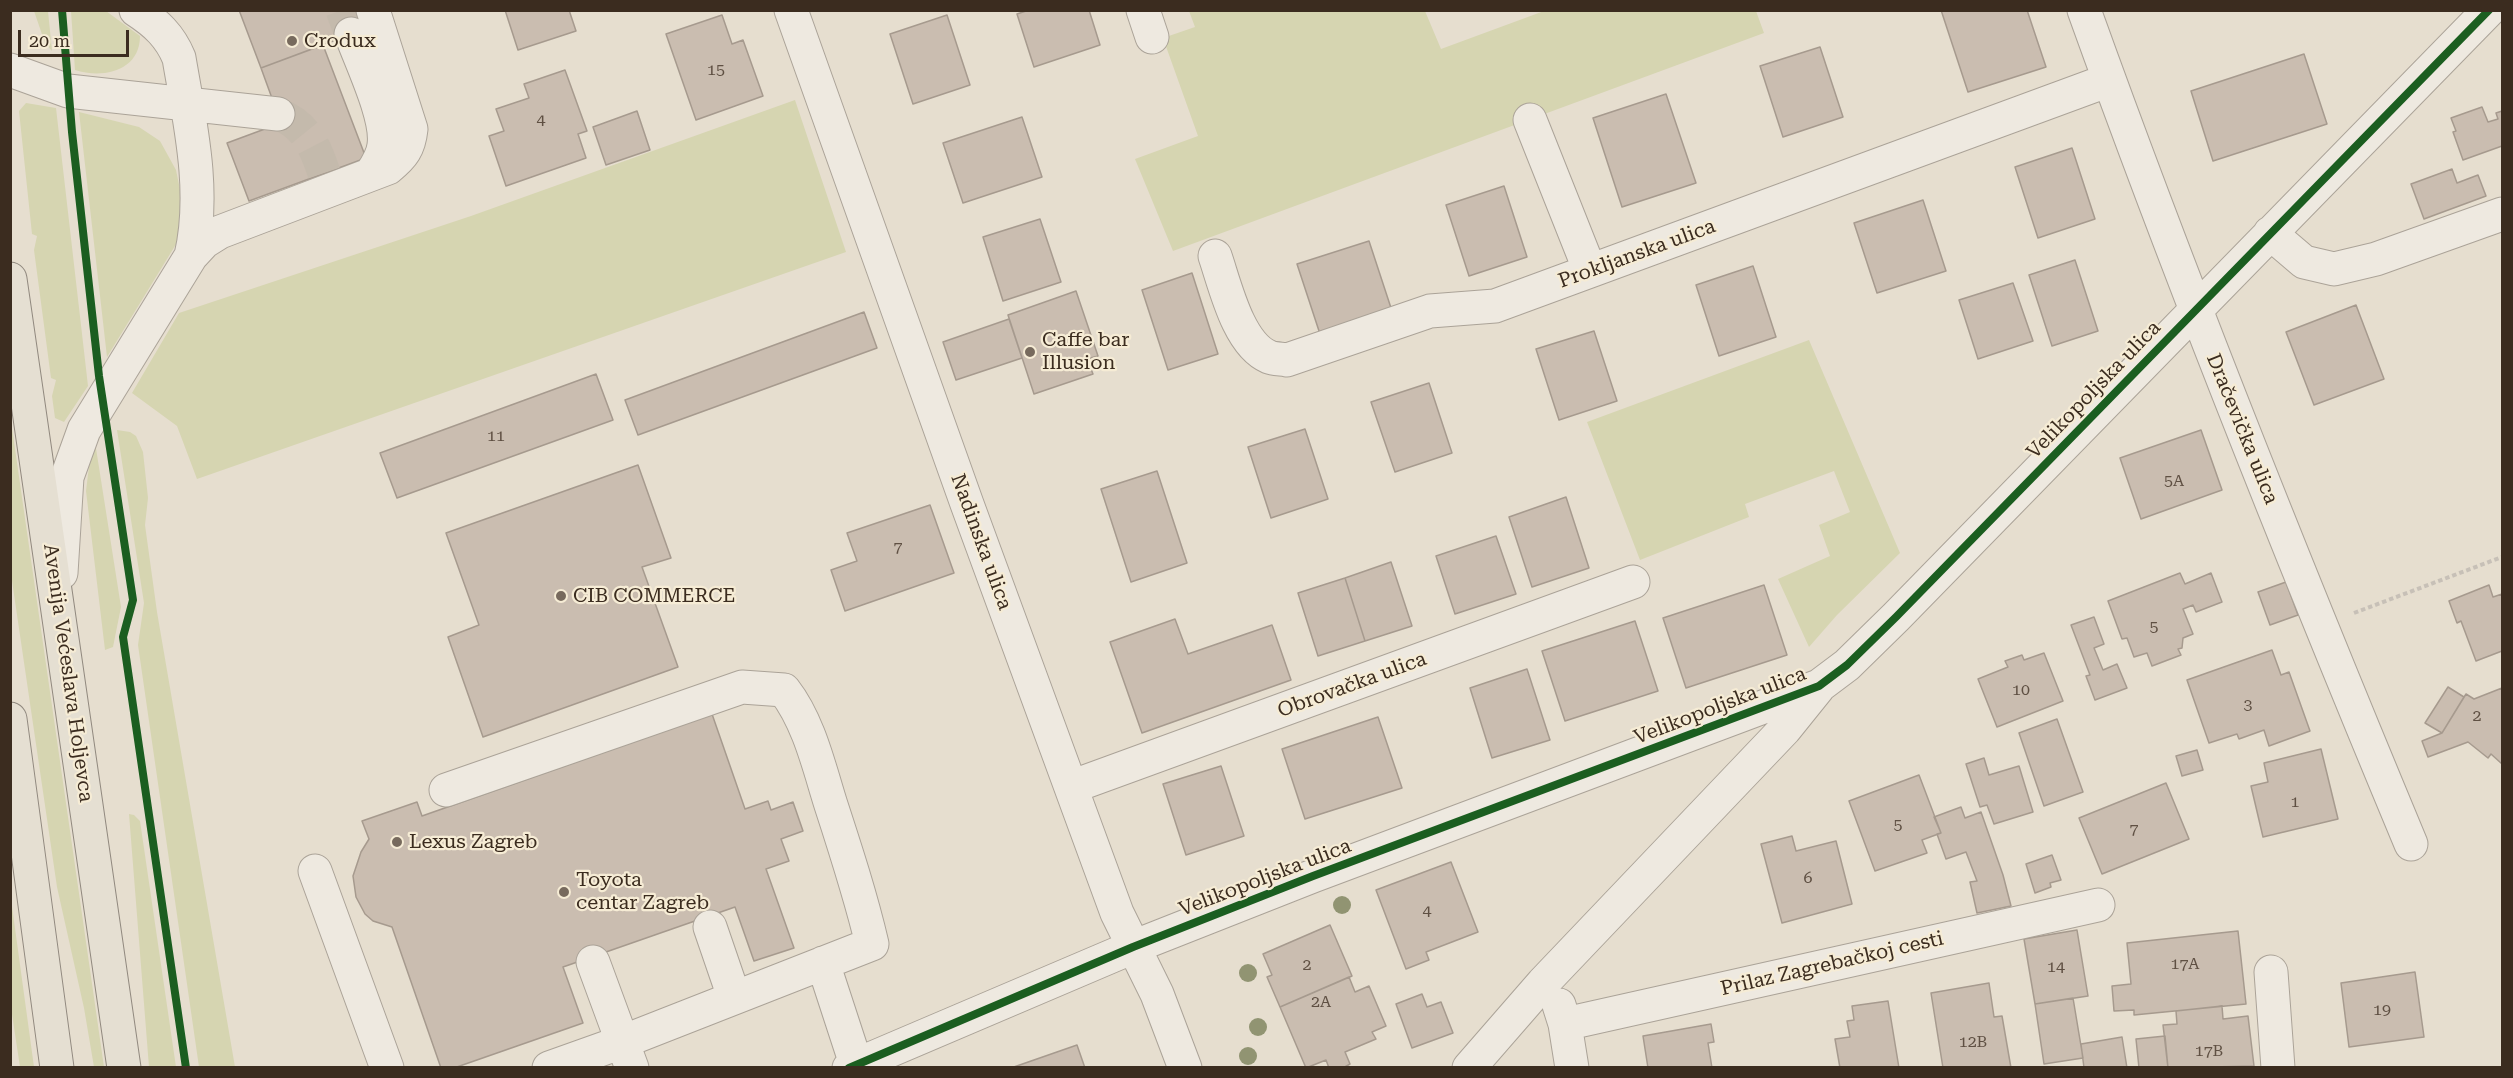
<!DOCTYPE html>
<html>
<head>
<meta charset="utf-8">
<style>
  body { margin:0 }
  #map { position:relative; width:2513px; height:1078px; overflow:hidden; background:#e6decf; font-family:"Roboto Serif",serif }
  canvas { display:block }
  .frame { position:absolute; inset:0; border:12px solid #3b2c1f; pointer-events:none }
  .scale { position:absolute; left:18px; top:30px; width:111px; height:27px; box-sizing:border-box; border:3px solid #3b2c1f; border-top:0; padding-left:8px; font-size:18px; line-height:21px; white-space:nowrap; color:#3b2c1f; -webkit-text-stroke:4px #f6ecd5; paint-order:stroke }
</style>
</head>
<body>
<div id="map">
<canvas width="2513" height="1078"></canvas>
<div class="frame"></div>
<div class="scale">20 m</div>
</div>
<script>
const g = document.querySelector('canvas').getContext('2d');
g.lineJoin = 'round';
function fill(path, color) { g.fillStyle = color; g.fill(path, 'evenodd'); }
function stroke(path, color, width, dash) { g.strokeStyle = color; g.lineWidth = width; g.lineCap = dash ? 'butt' : 'round'; g.setLineDash(dash || []); g.stroke(path); }
function drawText(font, color, halo, rows, align = 'center') {
  g.font = font + ' "Roboto Serif",serif'; g.lineWidth = 4.5; g.setLineDash([]); g.textBaseline = 'middle'; g.strokeStyle = halo; g.fillStyle = color; for (const [text, x, y, turn = 0] of rows) {
    g.save(); g.translate(x, y); g.rotate((+turn || 0) * Math.PI / 180); g.textAlign = isNaN(turn) ? turn : align; if (halo) g.strokeText(text, 0, 0); g.fillText(text, 0, 0); g.restore();
  }
}
const green = new Path2D(`
  M34,11H48L52,51L45,43Z
  M71,11H106L140,36C140,71 103,79 75,70Z
  M1189,11H1425L1441,49L1544,11H1756L1764,33L1173,251L1135,159L1198,136L1163,38L1195,27Z
  M795,100L846,252L197,479L177,426L132,393L179,313L471,216Z
  M26,103L56,108L88,386L64,422L55,418L52,396L56,380L51,378L34,250L37,236L32,234L19,111Z
  M79,112L139,127L160,141L176,170L184,209L178,241L107,357Z
  M1809,340L1900,553L1837,615L1809,647L1778,579L1830,556L1819,525L1850,512L1834,471L1745,504L1749,517L1640,560L1587,422Z
  M10,414L104,1067H94L84,1008L57,887L11,574Z
  M117,430L130,432L136,436L143,452L148,498L145,525L157,612L235,1067H199L138,645L144,603Z
  M95,442L121,607L113,647L105,650L86,491L90,458Z
  M129,814L134,815L140,821L176,1067H149Z
  M11,899L34,1067H20L10,1001Z`);
const building = new Path2D(`
  M239,10H362L368,28L261,68Z
  M505,10H569L576,31L518,50Z
  M1029,10H1089L1100,45L1034,67L1017,14Z
  M1941,10H2027L2046,67L1968,92Z
  M722,15L732,44L743,40L763,96L696,120L666,34Z
  M947,15L970,85L913,104L890,34Z
  M323,45L366,158L249,201L227,143L281,123L261,68Z
  M1820,47L1843,117L1783,137L1760,66Z
  M2304,54L2327,124L2213,161L2191,91Z
  M565,70L587,131L578,134L586,158L506,186L489,136L504,131L496,109L529,98L524,84Z
  M1666,94L1696,183L1622,207L1593,118Z
  M2482,107L2488,122L2498,119L2496,113L2502,111V146L2463,160L2453,132L2456,131L2451,118Z
  M637,111L650,150L606,165L593,127Z
  M1022,117L1042,177L963,203L943,143Z
  M2072,148L2095,219L2038,238L2015,167Z
  M2452,169L2457,183L2478,175L2486,196L2424,219L2411,184Z
  M1504,186L1527,257L1469,276L1446,205Z
  M1923,200L1946,271L1877,293L1854,223Z
  M1040,219L1061,282L1003,301L983,237Z
  M1369,241L1392,311L1320,334L1297,264Z
  M2075,260L2098,331L2052,346L2029,275Z
  M1753,266L1776,337L1719,356L1696,285Z
  M1192,273L1218,354L1168,370L1142,290Z
  M2013,283L2033,341L1978,359L1959,300Z
  M1076,291L1098,356L1087,359L1093,374L1034,394L1008,315Z
  M2356,305L2384,379L2314,405L2286,332Z
  M864,312L877,348L638,435L625,400Z
  M1009,319L1022,358L956,380L943,342Z
  M1594,331L1617,401L1559,420L1536,349Z
  M596,374L613,420L397,498L380,453Z
  M1429,383L1452,453L1395,472L1371,402Z
  M1305,429L1328,499L1271,518L1248,447Z
  M2201,430L2222,490L2141,519L2120,458Z
  M638,465L671,558L642,567L678,667L483,737L448,637L479,625L446,533Z
  M1157,471L1187,563L1131,582L1101,489Z
  M1566,497L1589,568L1532,587L1509,517Z
  M930,505L954,573L845,611L831,570L857,561L847,533Z
  M1496,536L1516,594L1455,614L1436,556Z
  M1391,562L1412,626L1365,641L1345,578Z
  M2180,573L2185,584L2211,573L2222,602L2196,612L2193,605L2183,609L2193,634L2183,638L2182,648L2178,649L2181,655L2152,666L2147,653L2134,657L2127,638L2122,639L2108,601Z
  M1345,578L1365,641L1318,656L1298,593Z
  M2286,582L2298,615L2270,625L2258,592Z
  M1764,585L1787,655L1686,688L1663,618Z
  M2489,585L2493,597L2502,594V651L2476,661L2461,621L2457,623L2449,601Z
  M2094,617L2104,644L2094,648L2103,670L2117,664L2127,688L2095,700L2086,676L2090,675L2071,625Z
  M1175,619L1188,654L1272,625L1291,680L1142,733L1110,642Z
  M1635,621L1658,691L1565,721L1542,651Z
  M2272,650L2281,675L2289,672L2310,731L2269,746L2264,730L2239,739L2237,734L2209,743L2187,680Z
  M2044,653L2063,701L1997,727L1978,679L2008,667L2005,661L2022,655L2024,660Z
  M1527,669L1550,740L1492,758L1470,688Z
  M2448,687L2464,697L2442,733L2425,723Z
  M2502,688V764L2491,754L2488,758L2468,742L2428,757L2422,741L2442,733L2466,694L2474,699Z
  M712,714L745,809L768,801L771,810L793,802L803,831L781,839L789,861L766,869L794,948L754,961L735,907L563,967L583,1023L454,1068H441L392,927L373,921L365,914L356,897L353,876L361,852L369,839L362,821L417,802L422,816Z
  M1378,717L1402,788L1305,819L1282,749Z
  M2057,719L2083,792L2044,806L2019,733Z
  M2321,749L2338,819L2263,837L2251,786L2268,782L2264,763Z
  M2197,750L2203,770L2182,776L2176,756Z
  M1984,758L1989,775L2019,766L2033,812L1994,824L1987,805L1980,807L1966,764Z
  M1221,766L1244,836L1186,855L1163,784Z
  M1919,775L1941,833L1922,840L1927,853L1875,871L1849,801Z
  M2166,783L2189,839L2102,874L2079,818Z
  M1961,807L1965,818L1981,812L2003,875L2011,906L1977,913L1970,882L1977,881L1966,852L1946,859L1937,834L1941,833L1934,817Z
  M1792,836L1796,851L1836,841L1852,904L1782,923L1761,844Z
  M2052,855L2061,880L2050,883L2051,887L2035,893L2026,864Z
  M1451,862L1478,932L1426,952L1429,960L1406,969L1376,890Z
  M1330,925L1352,976L1280,1007L1267,977L1272,975L1263,954Z
  M2077,930L2088,996L2035,1004L2024,939Z
  M2238,931L2246,1004L2134,1015V1010L2114,1011L2112,986L2131,984L2127,943Z
  M2415,972L2424,1037L2349,1047L2341,983Z
  M1349,977L1355,992L1369,986L1386,1026L1372,1032L1376,1039L1345,1052L1350,1064L1343,1068H1329L1326,1060L1306,1068L1280,1007Z
  M1989,983L1994,1017L2002,1016L2011,1068H1943L1931,993Z
  M1422,994L1427,1007L1441,1002L1453,1033L1412,1048L1396,1004Z
  M2073,998L2083,1058L2044,1064L2035,1004Z
  M1888,1001L1899,1068H1840L1835,1039L1850,1037L1847,1021L1854,1020L1852,1006Z
  M2222,1006L2223,1019L2248,1016L2254,1066L2168,1068L2163,1025L2177,1024L2176,1011Z
  M1711,1024L1714,1042L1708,1043L1712,1068H1648L1643,1036Z
  M2165,1036L2168,1068H2139L2136,1039Z
  M2122,1037L2127,1068H2084L2081,1044Z
  M1077,1045L1085,1068H1011Z`);
const minorTunnel = new Path2D(`
  M342,10L351,34
  M278,114C306,125 315,146 324,173`);
const path = new Path2D(`
  M2354,613L2502,557`);
const minor = new Path2D(`
  M791,10L967,504L1117,913L1157,994L1185,1068
  M1143,10L1152,37
  M2084,10C2185,291 2296,568 2411,844
  M351,34C361,62 388,117 384,145C383,156 377,165 371,174
  M10,70L68,91L278,114
  M1530,120L1590,271
  M2270,233L2304,262L2334,269L2376,259L2502,214
  M191,256L204,242L220,232L388,168C403,156 409,148 411,129L373,10
  M1215,256C1225,285 1238,344 1269,357C1274,359 1282,359 1287,360L1430,311L1495,306L2109,80
  M61,573L67,477L84,430L191,256C206,191 190,123 179,58C170,36 156,23 136,10
  M1071,787L1633,582
  M446,790L742,687L784,690C809,722 819,767 831,805C846,851 861,897 872,944L622,1042L549,1068
  M315,871L387,1068
  M710,927L734,997
  M593,962L632,1068
  M823,963L856,1064
  M2271,972L2278,1068
  M1559,1005L1565,1024L1572,1068
  M1565,1024L2098,905
  M849,1068L1133,947L1313,876L1819,686L1847,665L1896,617L2489,10
  M1469,1068L1543,983L1785,729L1818,688`);
const major = new Path2D(`
  M10,279L124,1068
  M10,719L57,1068`);
const cycleway = new Path2D(`
  M62,10L72,132L99,376L133,600L123,637L186,1068
  M849,1068L1133,947L1313,876L1819,686L1847,665L1896,617L2489,10`);
const trees = [
  [1342,905],
  [1248,973],
  [1258,1027],
  [1248,1056]
];
const markers = [
  [292,41,6,"#776a5d"],
  [1030,352,6,"#776a5d"],
  [561,596,6,"#776a5d"],
  [397,842,6,"#776a5d"],
  [564,892,6,"#776a5d"]
];
const numberNames = [
  ["15",716,70],
  ["4",541,120],
  ["11",496,436],
  ["5A",2174,481],
  ["7",898,547],
  ["5",2154,627],
  ["10",2021,690],
  ["3",2248,705],
  ["2",2477,716],
  ["1",2295,802],
  ["5",1898,825],
  ["7",2134,829],
  ["6",1808,878],
  ["4",1427,911],
  ["17A",2185,964],
  ["2",1307,965],
  ["14",2056,967],
  ["2A",1321,1002],
  ["19",2382,1010],
  ["12B",1973,1042],
  ["17B",2209,1051]
];
const poiNames = [
  ["Crodux",304,41],
  ["Caffe bar",1042,340],
  ["Illusion",1042,363],
  ["CIB COMMERCE",573,596],
  ["Lexus Zagreb",409,842],
  ["Toyota",576,880],
  ["centar Zagreb",576,903]
];
const streetNames = [
  ["Prokljanska ulica",1637,254,-20],
  ["Velikopoljska ulica",2094,390,-46],
  ["Dračevička ulica",2242,429,68],
  ["Nadinska ulica",981,542,70],
  ["Avenija Većeslava Holjevca",68,673,82],
  ["Obrovačka ulica",1352,685,-20],
  ["Velikopoljska ulica",1720,706,-21],
  ["Velikopoljska ulica",1265,878,-21],
  ["Prilaz Zagrebačkoj cesti",1832,964,-13]
];
fill(green, '#d6d5b1');
fill(building, '#cabdb0');
stroke(building, '#a69a8e', 1.5);
stroke(minorTunnel, '#c4baac', 33, [33, 16]);
stroke(minor, '#aba398', 35);
stroke(major, '#91897f', 35);
stroke(path, '#c7c0b7', 4, [4.5, 3]);
stroke(minor, '#eee9e0', 33);
stroke(major, '#e5dfd2', 33);
stroke(cycleway, '#1b5e20', 8);
g.fillStyle = '#919472';
for (const [x, y] of trees) { g.beginPath(); g.arc(x, y, 9, 0, 2 * Math.PI); g.fill(); }
for (const [x, y, r, color] of markers) { const dot = new Path2D(); dot.arc(x, y, r, 0, 2 * Math.PI); g.fillStyle = color; g.fill(dot); stroke(dot, '#f6ecd5', 2); }
drawText('16px', '#5f5043', null, numberNames);
drawText('20px', '#3b2c1f', '#f6ecd5', poiNames, 'left');
drawText('20px', '#3b2c1f', '#f6ecd5', streetNames);
</script>
</body>
</html>
